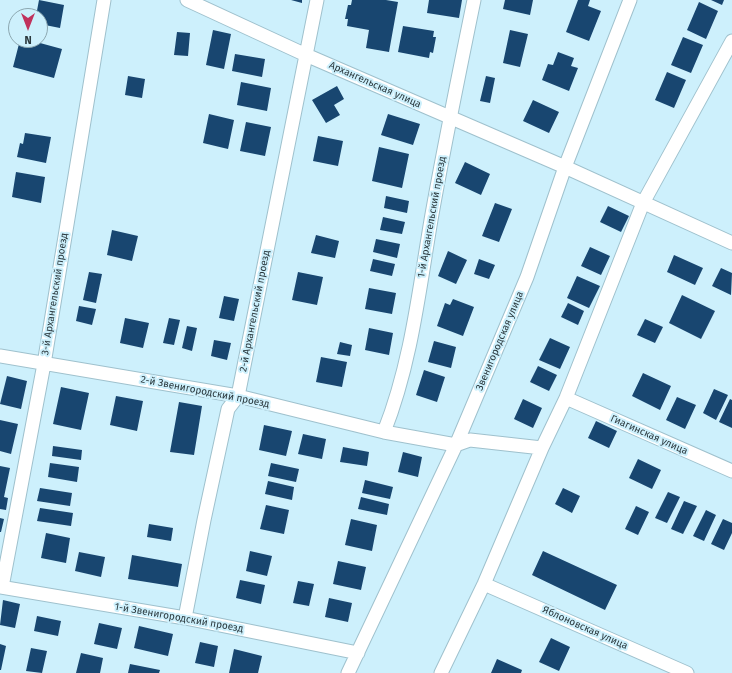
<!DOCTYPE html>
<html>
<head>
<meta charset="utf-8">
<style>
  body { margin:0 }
  #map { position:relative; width:732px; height:673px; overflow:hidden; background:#cdf0fc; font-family:"Fira Sans",sans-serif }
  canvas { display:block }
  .north { position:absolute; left:8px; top:8px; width:40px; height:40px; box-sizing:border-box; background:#cdf0fc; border:1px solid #8ca7b0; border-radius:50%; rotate:180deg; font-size:11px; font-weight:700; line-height:16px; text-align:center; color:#2b393e }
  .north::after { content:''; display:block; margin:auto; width:14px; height:18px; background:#c0325d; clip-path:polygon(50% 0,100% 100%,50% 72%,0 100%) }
</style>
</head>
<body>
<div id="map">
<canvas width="732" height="673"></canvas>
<div class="north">N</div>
</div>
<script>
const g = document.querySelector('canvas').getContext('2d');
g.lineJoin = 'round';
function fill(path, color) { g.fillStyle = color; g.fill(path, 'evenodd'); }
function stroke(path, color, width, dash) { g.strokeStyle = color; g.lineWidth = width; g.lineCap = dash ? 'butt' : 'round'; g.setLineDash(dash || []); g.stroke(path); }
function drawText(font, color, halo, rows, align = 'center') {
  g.font = font + ' "Fira Sans",sans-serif'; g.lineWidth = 4; g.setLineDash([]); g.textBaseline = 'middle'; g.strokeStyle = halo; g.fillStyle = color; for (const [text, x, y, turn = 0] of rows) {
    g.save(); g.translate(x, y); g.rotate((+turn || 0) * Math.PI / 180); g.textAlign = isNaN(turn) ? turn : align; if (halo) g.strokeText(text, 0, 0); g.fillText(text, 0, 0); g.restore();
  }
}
const building = new Path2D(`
  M39,0L64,5L60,28L40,24V16H36Z
  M291,0H302V3Z
  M352,0H386L398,2L389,52L366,48L369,30L347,26L348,19H345L348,5H351Z
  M429,0H462L459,18L427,13Z
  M505,0H533L530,15L503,9Z
  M578,0H590L588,6L601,11L589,41L566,32Z
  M711,0H724L722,5Z
  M699,2L718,11L706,39L687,30Z
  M403,26L434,31L433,37H436L433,53L430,52L429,58L398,52Z
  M213,30L231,34L224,69L206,65Z
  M510,30L528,34L520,67L503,63Z
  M177,32L190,33L188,56L174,55Z
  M683,37L703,45L691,73L671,65Z
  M20,40H29L62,49L54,78L13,67Z
  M558,52L574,58L571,66L578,68L569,91L542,80L548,64L553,65Z
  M235,54L265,59L262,77L232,71Z
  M667,72L686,80L674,108L655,100Z
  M128,76L145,79L142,98L125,95Z
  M486,76L495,78L490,103L480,101Z
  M241,82L271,88L267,111L237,105Z
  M337,86L344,99L334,105L340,115L326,123L312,100Z
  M533,100L559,112L549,133L523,121Z
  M209,114L234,120L228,149L203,143Z
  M388,114L420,124L413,145L381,135Z
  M246,122L271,127L265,156L240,151Z
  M25,133L51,137L46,163L17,157L20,143L23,144Z
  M318,136L343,141L338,166L313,161Z
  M379,147L409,154L402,188L372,181Z
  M465,162L490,174L481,195L455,183Z
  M16,172L45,177L41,203L12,197Z
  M386,196L409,201L407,213L384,208Z
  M495,203L512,209L499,242L482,236Z
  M608,206L629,216L621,232L600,222Z
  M383,217L405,222L402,234L380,230Z
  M112,230L138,236L132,261L107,255Z
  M316,235L339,241L335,258L311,253Z
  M376,239L400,244L397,258L373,252Z
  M590,247L610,256L601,275L581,266Z
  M448,251L467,260L456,284L438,276Z
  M674,255L703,268L695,285L667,272Z
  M373,259L395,264L392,276L370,271Z
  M479,259L495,265L489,279L474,274Z
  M721,268L732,273L731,295L712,286Z
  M89,272L102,274L96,303L83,300Z
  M298,272L323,277L317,305L292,300Z
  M577,276L600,286L589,308L567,298Z
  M369,288L396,293L392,314L365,309Z
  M682,295L715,311L701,339L669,323Z
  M224,296L239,299L234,321L219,318Z
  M453,299L474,307L463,336L437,326L445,303L450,305Z
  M568,303L584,311L578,325L561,317Z
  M79,306L96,309L92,325L76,321Z
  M125,318L149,323L143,348L120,343Z
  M169,318L180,320L174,345L163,343Z
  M645,319L663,327L655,343L637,335Z
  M187,326L197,328L192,351L182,348Z
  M369,328L393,333L389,355L365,350Z
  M550,338L570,347L560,369L539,360Z
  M214,340L231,343L227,360L211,356Z
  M434,341L456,347L451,368L428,362Z
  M340,342L352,345L350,356L337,354Z
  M321,357L347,362L342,387L316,382Z
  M538,366L557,375L549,391L530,382Z
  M424,370L445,377L437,402L416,395Z
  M643,373L671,386L660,410L632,396Z
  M7,376L27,381L21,409L0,404Z
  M61,387L89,393L81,430L53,424Z
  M714,389L728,395L716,420L703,413Z
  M116,396L143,401L137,431L110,425Z
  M677,397L696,405L685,429L666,420Z
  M523,399L542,408L533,428L514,419Z
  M730,399L732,400V428L719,422Z
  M179,402L202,406L194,455L170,452Z
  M0,420L18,424L11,454L0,451Z
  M596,421L617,431L609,448L588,438Z
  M264,425L292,431L286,456L259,450Z
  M303,434L326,439L322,459L298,454Z
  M53,446L82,450L81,460L52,456Z
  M343,447L369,452L367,466L340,462Z
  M403,452L422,457L418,477L398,472Z
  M638,459L661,470L652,489L629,478Z
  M50,463L79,467L77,482L48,477Z
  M271,463L299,469L296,482L268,476Z
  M0,466L10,468L4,497L8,498L6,510L0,509Z
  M365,480L393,487L390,499L362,493Z
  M268,481L294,487L292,500L265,494Z
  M40,488L72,493L70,506L37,501Z
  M563,488L580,496L572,513L555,504Z
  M668,492L680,497L667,523L655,518Z
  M361,497L389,504L387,515L358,509Z
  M684,501L697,506L683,534L671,529Z
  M266,505L289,510L284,534L260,529Z
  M636,506L649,512L638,535L625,529Z
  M40,508L73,513L71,526L37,521Z
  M706,510L716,515L704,541L693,536Z
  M0,518L4,519L1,532H0Z
  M351,519L377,525L372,551L345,545Z
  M723,519L732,523V533L724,550L711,544Z
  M149,524L173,528L171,541L147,537Z
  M46,533L70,538L66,563L41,558Z
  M250,551L272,556L267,576L246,571Z
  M543,551L617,585L605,610L532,575Z
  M79,552L105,557L101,577L75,571Z
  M132,555L182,564L178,587L128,579Z
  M338,561L366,567L361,590L333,584Z
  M240,580L265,585L261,604L236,598Z
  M298,581L314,584L309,606L293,603Z
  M329,598L352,603L348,622L325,617Z
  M3,600L20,604L15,628L0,625Z
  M37,616L61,621L58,636L34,631Z
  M99,623L122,628L117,649L94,644Z
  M139,626L173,634L168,656L134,648Z
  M551,638L570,647L559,671L539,662Z
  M200,642L218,646L214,667L195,663Z
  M0,644L6,646L1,670H0Z
  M31,648L47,651L42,673L26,671Z
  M234,649L262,656L258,673H229Z
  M81,653L103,658L100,673H76Z
  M497,659L522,670L521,673H491Z
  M130,664L160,670L159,673H128Z`);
const minor = new Path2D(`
  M187,0L306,55L565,167L732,243
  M0,356L238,396L384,432L456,445L470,440L542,448
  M566,398L732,471
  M384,432C411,364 419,291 431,220C444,146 459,73 474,0
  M484,584L687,673
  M0,587L185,618L358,653
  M2,587L44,364L104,0
  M185,618L204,520L228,409L238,396L317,0
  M348,673L456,445L527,277L565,167L630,0
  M441,673L484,584L542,448L566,398L643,203L732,41`);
const streetNames = [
  ["Архангельская улица",375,85,24],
  ["1-й Архангельский проезд",432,217,-80],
  ["3-й Архангельский проезд",55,294,-81],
  ["2-й Архангельский проезд",255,311,-79],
  ["Звенигородская улица",500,341,-67],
  ["2-й Звенигородский проезд",205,392,11],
  ["Гиагинская улица",649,435,24],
  ["1-й Звенигородский проезд",179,618,10],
  ["Яблоновская улица",585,628,24]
];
fill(building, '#184670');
stroke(minor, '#9fc1cd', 15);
stroke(minor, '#fff', 13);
drawText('10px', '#2b393e', '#cdf0fc', streetNames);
</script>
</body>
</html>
